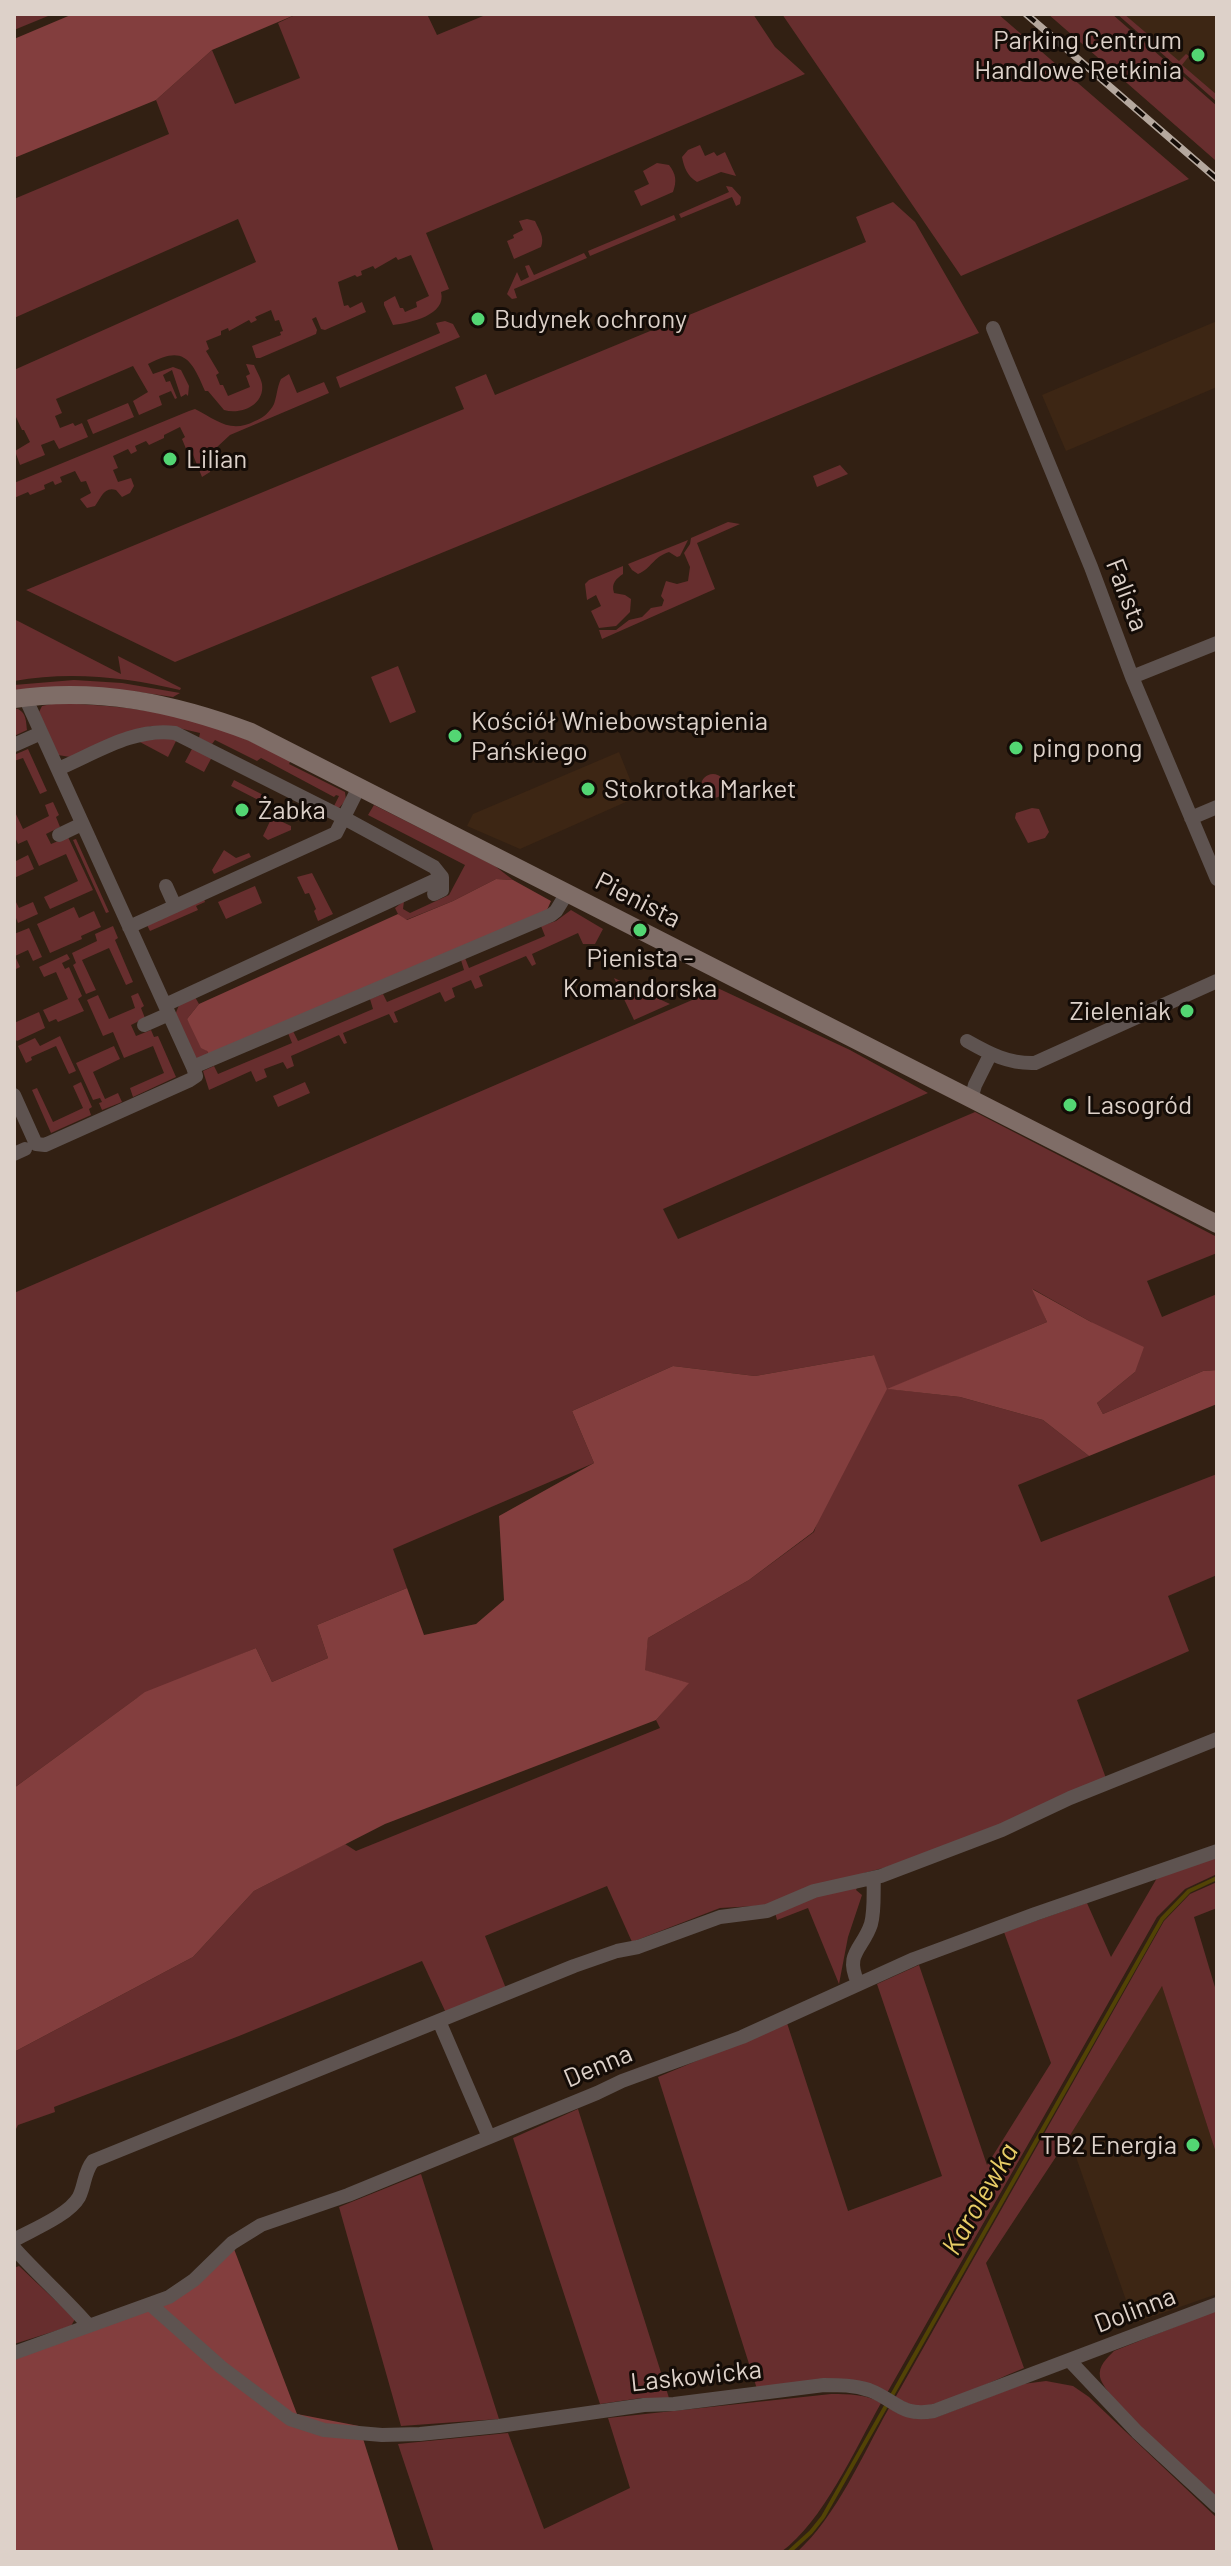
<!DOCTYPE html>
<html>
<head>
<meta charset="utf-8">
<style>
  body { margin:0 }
  #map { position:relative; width:1231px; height:2566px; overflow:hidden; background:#322013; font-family:Barlow,sans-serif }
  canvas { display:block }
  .frame { position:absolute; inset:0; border:16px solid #ddd1c9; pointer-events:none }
</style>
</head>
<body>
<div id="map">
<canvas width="1231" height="2566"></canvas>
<div class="frame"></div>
</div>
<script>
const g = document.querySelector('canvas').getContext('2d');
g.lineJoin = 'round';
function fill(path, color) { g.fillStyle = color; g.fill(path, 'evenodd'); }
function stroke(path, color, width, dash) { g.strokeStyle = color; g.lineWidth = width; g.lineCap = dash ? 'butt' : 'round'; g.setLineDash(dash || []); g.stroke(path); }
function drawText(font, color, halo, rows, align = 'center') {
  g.font = font + ' Barlow,sans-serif'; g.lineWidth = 6; g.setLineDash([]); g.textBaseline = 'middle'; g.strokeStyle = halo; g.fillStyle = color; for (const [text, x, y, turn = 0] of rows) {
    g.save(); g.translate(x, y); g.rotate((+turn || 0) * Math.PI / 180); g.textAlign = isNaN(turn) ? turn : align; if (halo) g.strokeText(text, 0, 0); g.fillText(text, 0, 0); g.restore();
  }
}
const built = new Path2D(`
  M1118,14H1217V101Z
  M1217,321V387L1066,451L1042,395Z
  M619,752L637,797L520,849L467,826L473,814Z
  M1162,1985L1217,2156V2294L1134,2323L1069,2137Z`);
const green = new Path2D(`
  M14,14H53L14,30Z
  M297,14H427L437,35L488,14H753L775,47L805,74L426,233L449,289L441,292C447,315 410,323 393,325L384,305V302L395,296L400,308H403L405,312L417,307L416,302L429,296L411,255L398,260L396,257L375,269L373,266L361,271L362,275L357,277L355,275L338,282L344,306L348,305L350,308L362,302L366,312L325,330L321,329L316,317L312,319L317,330L316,334L260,358H256L252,346L281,335L280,332L283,331L279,320L275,321L271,310L255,317L257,320L251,323L249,320L229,331L228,328L221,331V335L206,341L209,349L206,351L219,373L216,375L220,385H223L228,396L250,387L246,376L250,374L246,364L254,365C256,370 261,378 262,384C265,405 241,415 224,410L208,391H205C191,358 183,345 148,364L153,374L173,367L181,370L189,386L188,396L186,394L181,397L172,370L163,375L166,382L170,381L177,398L175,399L171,391L159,396L162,405L139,415L133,401L148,392L133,366L56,399L62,413L55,416L60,428L73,423L75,426L82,423L88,437L59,449L54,440L41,445L45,455L20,465L15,451L30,442L24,430H22L16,417H14V370L256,262L238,219L14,318V199L169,134L156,100L212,50L235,104L300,78L278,23Z
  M782,14H998L1189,179L961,276Z
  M1048,14H1112L1217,106V158L1215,160Z
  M1117,14H1124L1179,61L1186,54L1189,56L1182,65L1217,95V102Z
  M700,145L705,156L714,152L717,156L725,152L736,176L721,172L697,182C687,176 684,167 682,157L688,150Z
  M657,163L669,165C676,174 677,181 673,192L641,206L634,191L649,184L643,171Z
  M726,186L732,187L741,197L740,204L736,206L732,197L681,218L679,214L729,192Z
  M893,202L915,222L979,333L175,662L26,590L464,409L455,387L486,374L495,395L866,242L856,217Z
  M674,215L676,220L590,256L588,251Z
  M527,219L535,221C539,230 545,237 541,247L514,259L507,241L514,238L513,235L523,230L519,221Z
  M584,253L587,258L514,289L517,298L512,299L507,294L517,272L521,281L529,277L525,266L529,265L534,275Z
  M445,321L453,324L460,337L340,388L336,377L440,333L436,323Z
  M289,374L297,393L324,382L329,393L230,435L216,448L210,472L202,477L193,455L189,456L182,439L185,437L180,427L164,435V438L149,445L146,441L135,446L137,451L131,454L128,449L113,456L118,468L113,470L118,482L131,478L134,486L130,493L122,497L116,490C104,486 101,498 95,506L87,508L80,499L91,493L86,481L81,482L75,471L60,477L62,482L55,485L53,481L44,485L45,489L30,495L28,492L14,498V483L189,411L195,409C217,420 230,434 255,421C263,418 270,412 274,404C277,396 277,387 281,379Z
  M128,403L134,417L93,434L87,420Z
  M840,465L848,474L817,487L813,476Z
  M728,522L740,524L697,543L715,589L602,639L599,630H616L629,620L642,617L651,608L662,606L664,600L661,596L666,581L677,584L688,581L690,567L684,553L690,544L691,538Z
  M688,540L680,556L677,557L669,552C653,557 651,569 638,574L632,570L628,564Z
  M623,566V574C616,579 611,583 614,593L625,595L631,599L630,612L616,626L599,628L591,611L601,606L596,595L587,600L585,584L589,580Z
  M14,619L121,674L118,656L181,688L180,690C125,677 70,671 14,681Z
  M398,666L416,712L390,723L371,677Z
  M74,680L122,683L180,693L173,697L132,691H14V685Z
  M56,703C111,705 164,710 216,727C241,736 266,749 291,760L289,764L345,792L346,800L339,808H333L339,796L336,795L334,797L261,758L257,761L215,740L212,744L199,738L200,733L170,726H151L70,757L58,755L39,712L42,706Z
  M14,708C26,710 26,720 27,730L14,736Z
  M148,738L177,739L168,757L138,741Z
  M193,747L212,757L204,772L185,762Z
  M28,749L47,791L40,794L23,758L14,761V755Z
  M701 786a12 12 0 1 1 24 0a12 12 0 1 1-24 0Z
  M234,780L271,799L268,805L231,786Z
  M53,802L59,815L56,817L60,827L46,834L51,844L68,837L93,890L50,909L44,897L78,881L66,854L39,866L27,840L18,844L14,835V810L23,829L49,816L45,805Z
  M374,805L495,866L513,880L496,879L453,901L406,920L398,914L395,908L404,901L403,909L410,913L449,895L465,865L368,815Z
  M1032,808L1039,809L1049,832L1045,838L1028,843L1015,818L1016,813Z
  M272,817L291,826V830L268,840L263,836Z
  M76,839L109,912L106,913L73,840Z
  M224,850L236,858L249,853L251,857L214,874L212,870Z
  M28,855L34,869L14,878V862Z
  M312,873L333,914L318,921L314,911L316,909L309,893L305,894L297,877Z
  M255,886L262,903L226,919L218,902Z
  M14,898L19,908L33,902L38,914L18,923L14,913L16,911Z
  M204,899L205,902L196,906L198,910L150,931L147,925Z
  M74,907L79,918L94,911L101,927L81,936L82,939L50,953L37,924Z
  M571,910L603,929L595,944H583L578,933L532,954L536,964L532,966L526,956L479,976L483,986L475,989L471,980L452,988L455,997L445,1002L440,992L394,1012L398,1022L394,1023L389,1014L343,1033L347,1043L344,1044L339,1035L291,1056L294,1066L287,1069L283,1062L264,1069L267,1077L256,1082L251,1071L209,1090L203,1071L214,1066L218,1074L292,1043L288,1033L293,1031L298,1041L373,1009L370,999L383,994L387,1002L464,970L461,960L465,958L469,968L545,936L541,926L556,921Z
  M113,926L118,938L115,940L133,982L126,985L109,948L82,960L96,990L86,994L73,965L76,963L72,953L97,941L95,934Z
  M29,928L42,957L33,961L28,950L15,956L20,967L14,970V934Z
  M67,954L70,959L62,963L65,969L69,967L82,996L78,999L84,1011L58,1022L56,1019L49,1022L43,1010L68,999L56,972L44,977L39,967Z
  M614,978L670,1004L634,1020Z
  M709,984L850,1050L928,1093L663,1209L678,1239L975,1112L1217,1237V1253L1147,1281L1162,1317L1217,1294V1370L1203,1371L1103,1414L1097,1403L1135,1372L1091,1322L1033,1289L1047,1322L889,1389L960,1397L1043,1420L1089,1456L1018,1485L1041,1542L1217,1474V1575L1168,1596L1189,1651L1077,1700L1110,1789L887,1867L864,1873L856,1890L862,1895L848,1937L839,1984L808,1908L777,1920L773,1905L720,1908L632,1942L607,1886L485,1936L507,1991L446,2013L422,1961L239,2036L54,2107L55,2112L18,2125L14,2133V2052L193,1957L254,1891L345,1844L356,1851L660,1728L656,1720L688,1683L644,1670L648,1638L749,1580L814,1532L874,1355L755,1376L673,1366L572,1411L594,1463L393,1549L407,1588L317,1625L328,1658L272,1682L256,1648L137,1698L14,1788V1293L706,994Z
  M138,993L144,1006L141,1008L145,1018L131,1025L136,1036L151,1030L154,1037L158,1036L176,1077L133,1097L130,1088L164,1073L153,1046L124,1058L113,1032L103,1036L87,1000L98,995L109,1019L135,1008L131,996Z
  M195,997L199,1004L187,1019L210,1056L198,1059L195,1057L175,1015L179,1005Z
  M39,1012L45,1028L17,1041L14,1038V1023Z
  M60,1036L76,1071L69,1074L56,1046L31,1057L32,1060L26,1063L18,1046L35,1038L40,1046Z
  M114,1046L120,1059L93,1072L105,1099L118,1093L122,1102L102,1110L99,1103L102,1102L100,1098L93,1100L76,1063Z
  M81,1082L92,1107L89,1109L91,1115L51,1133L32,1090L37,1088L53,1122L83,1108L73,1086Z
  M305,1082L310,1093L278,1107L273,1096Z
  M1217,1856V1874L1185,1889L1157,1917L887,2393L757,2389L658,2077L787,2023L848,2211L942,2176L877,1984L919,1965L987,2165L1051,2063L1004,1932L1087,1903L1111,1957L1157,1878Z
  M1217,1882V1908L1194,1917L1217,1994V2156L1162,1986L1069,2137L986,2263L1024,2368C1001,2377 940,2407 920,2406C911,2406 903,2401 895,2398L1164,1921L1190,1894Z
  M578,2109L669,2398H641L600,2404L513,2138Z
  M421,2174L499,2419L401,2426L339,2207Z
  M19,2266L75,2319L71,2326L14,2344V2268Z
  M1217,2310V2497C1195,2477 1104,2399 1100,2377C1098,2366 1107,2358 1114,2351Z
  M1046,2381L1073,2386L1089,2397L1217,2518V2552H797C836,2517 863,2454 889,2408C906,2418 918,2421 937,2417L1023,2384Z
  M831,2394C849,2394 866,2394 881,2403C855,2449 823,2522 781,2552H434L398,2444L508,2433L544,2529L630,2488L608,2418Z`);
const forest = new Path2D(`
  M73,14H297L212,50L156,100L14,158V39Z
  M496,879L513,880L551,901L547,910L210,1056L207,1051L201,1048L187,1019L199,1004L398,914L407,920L453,901Z
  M1032,1289L1091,1322L1144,1347L1135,1372L1097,1403L1103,1414L1203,1371L1217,1370V1404L1089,1456L1043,1420L960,1397L887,1389L813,1532L749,1580L648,1638L645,1670L689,1683L656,1720L385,1824L254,1891L193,1957L14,2052V1788L145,1692L256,1648L272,1682L328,1658L317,1625L407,1588L424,1635L476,1624L504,1600L499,1516L594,1463L572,1411L673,1366L755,1376L874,1355L887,1389L1047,1322Z
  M234,2249L297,2414L359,2426L399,2552H14V2359L172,2302Z`);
const stream = new Path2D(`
  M789,2552L811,2532L823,2517L1162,1919L1189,1891L1217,1878`);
const street = new Path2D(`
  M993,328L1091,567L1132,677L1217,879
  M1132,677L1217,643
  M25,697L193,1067
  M14,745L41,733
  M58,769C94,754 134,727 175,733L344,818L434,867L442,877L165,1005
  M1191,818L1217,807
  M59,835L82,824
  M166,886L175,906
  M434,894L442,890V877
  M129,927L336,833L359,787
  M144,1025L169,1014
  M967,1041C990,1054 1009,1064 1035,1063L1217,981
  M14,1095L36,1144L45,1145L190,1080L196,1076L193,1067L551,915L556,911L567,893
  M971,1099L975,1085L990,1055
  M14,1154L25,1149
  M858,1983C844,1953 863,1949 871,1924C875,1909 873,1893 874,1878
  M439,2021L489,2137
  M14,2240C32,2230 69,2215 79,2197C85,2185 84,2172 93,2161L574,1966L617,1951L638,1947L720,1917L767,1911L814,1891L881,1876L1002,1830L1070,1798L1217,1739
  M14,2248C38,2275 66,2299 89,2326
  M150,2304L221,2367L290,2419L324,2430L382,2435L420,2434L499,2426L644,2405L674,2404L824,2385C839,2385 854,2385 869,2390C896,2400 900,2417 934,2411L1217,2304
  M14,2353L169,2297L194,2280L232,2243L261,2225L348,2195L597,2093L622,2081L742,2037L914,1959L1035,1914L1217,1851
  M1070,2361L1137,2432L1217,2506`);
const secondary = new Path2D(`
  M14,699C97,687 174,703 251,732L1217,1224`);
const rail = new Path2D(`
  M1026,14L1217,179`);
const markers = [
  [1198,55,8,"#53d673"],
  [478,319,8,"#53d673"],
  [170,459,8,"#53d673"],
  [455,736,8,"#53d673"],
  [1016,748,8,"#53d673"],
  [588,789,8,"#53d673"],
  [242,810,8,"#53d673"],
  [640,930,8,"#53d673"],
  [1187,1011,8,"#53d673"],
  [1070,1105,8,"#53d673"],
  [1193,2145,8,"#53d673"]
];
const poiNames = [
  ["Parking Centrum",1182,40,"right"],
  ["Handlowe Retkinia",1182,70,"right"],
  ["Budynek ochrony",494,319],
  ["Lilian",186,459],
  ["Kościół Wniebowstąpienia",471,721],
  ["Pańskiego",471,751],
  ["ping pong",1032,748],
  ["Stokrotka Market",604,789],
  ["Żabka",258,810],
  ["Pienista -",640,958,"center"],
  ["Komandorska",640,988,"center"],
  ["Zieleniak",1171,1011,"right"],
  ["Lasogród",1086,1105],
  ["TB2 Energia",1177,2145,"right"]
];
const streetNames = [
  ["Falista",1127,595,69],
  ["Pienista",638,900,27],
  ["Denna",598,2066,-23],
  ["Dolinna",1135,2310,-21],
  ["Laskowicka",696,2376,-6]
];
const waterNames = [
  ["Karolewka",980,2199,-60]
];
fill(built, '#3d2614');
fill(green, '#672e2e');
fill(forest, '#833e3e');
stroke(stream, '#524305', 4);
stroke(street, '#5e5350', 14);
stroke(secondary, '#7f6d67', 18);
stroke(rail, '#b5a89e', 7);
stroke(rail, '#140c07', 4, [12]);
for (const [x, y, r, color] of markers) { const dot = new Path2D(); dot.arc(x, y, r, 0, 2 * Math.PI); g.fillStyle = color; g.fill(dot); stroke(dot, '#140c07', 3); }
drawText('26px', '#ddd1c9', '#140c07', poiNames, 'left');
drawText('26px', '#ddd1c9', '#140c07', streetNames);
drawText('italic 28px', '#e7cc66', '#140c07', waterNames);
</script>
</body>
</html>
